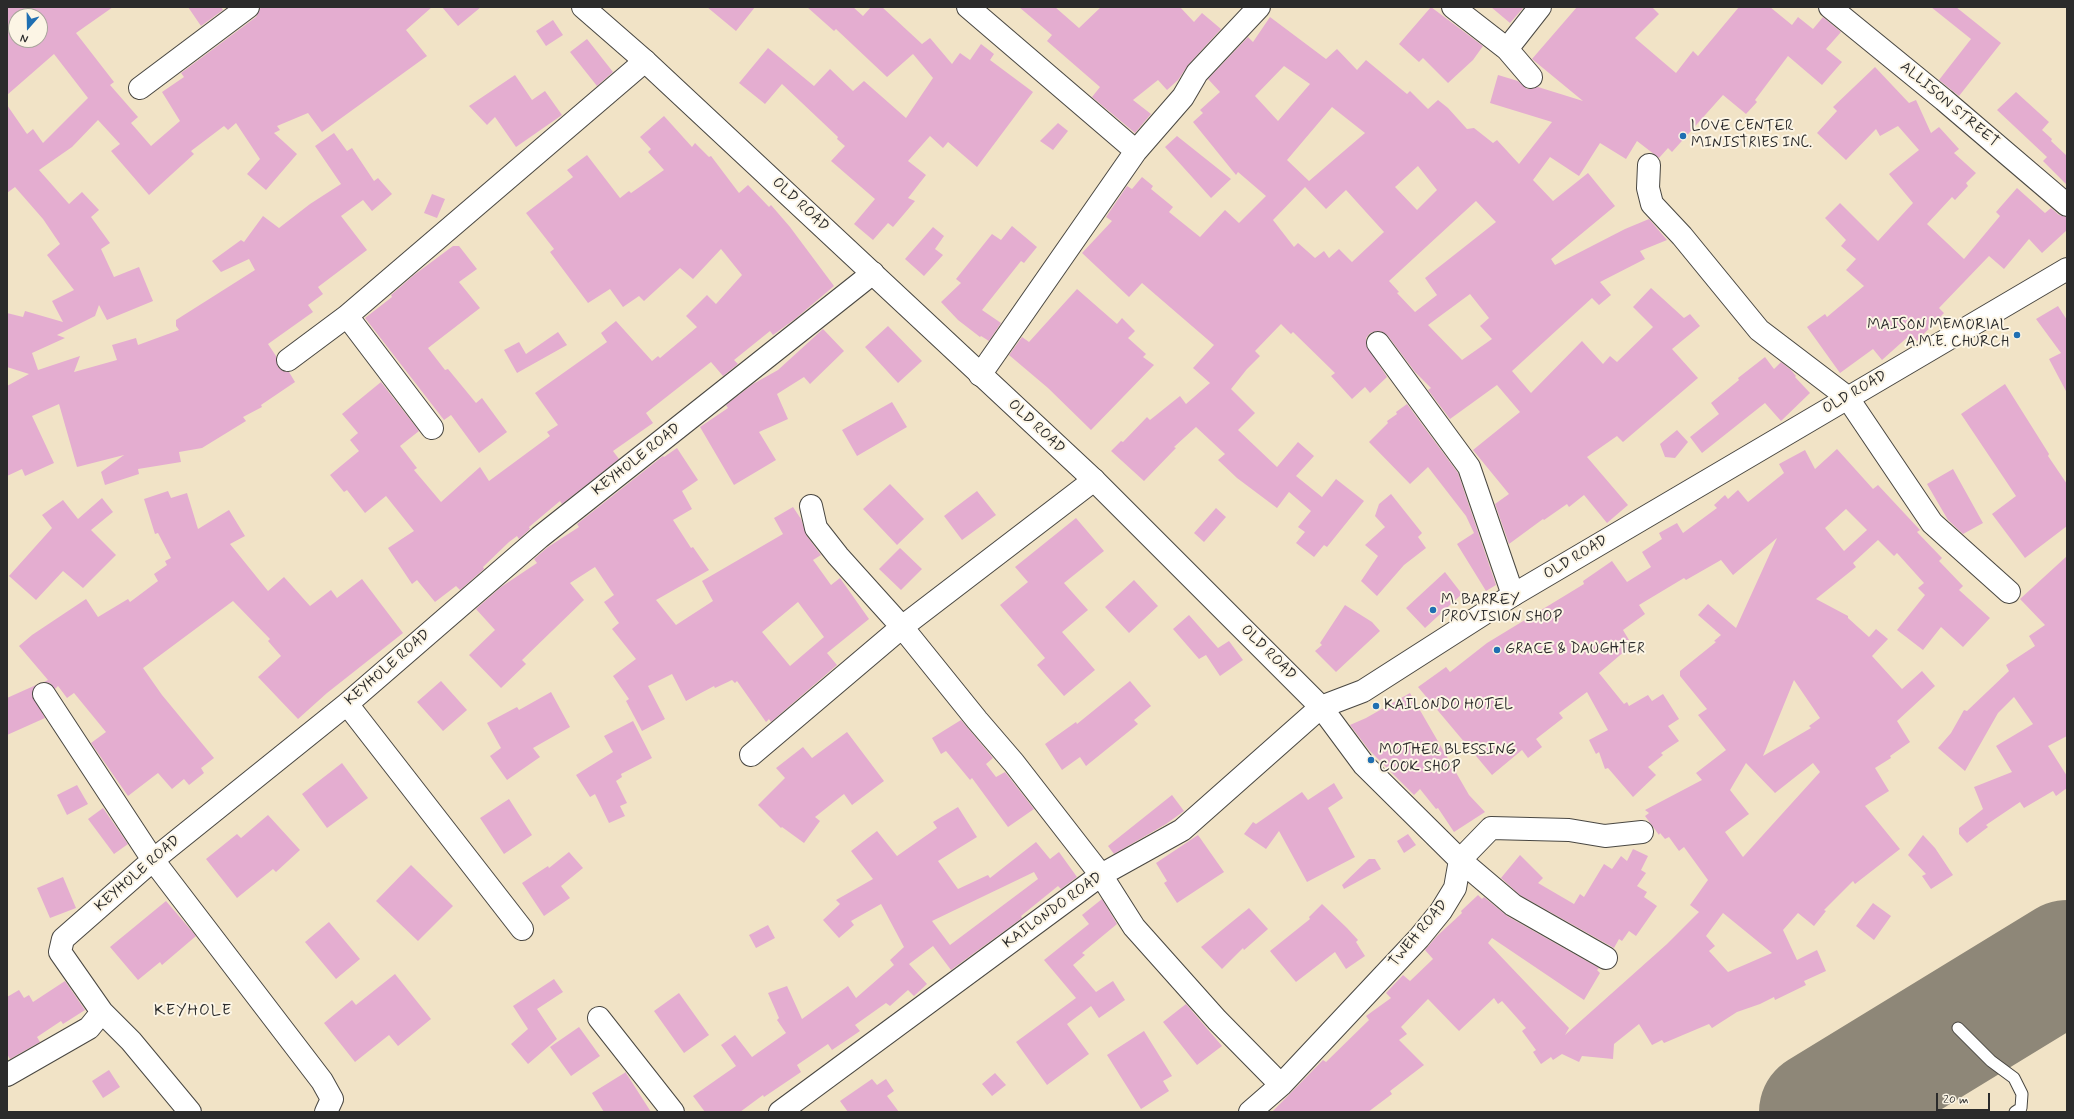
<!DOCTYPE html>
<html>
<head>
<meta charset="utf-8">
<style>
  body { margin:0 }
  #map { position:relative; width:2074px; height:1119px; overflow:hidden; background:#f1e3c6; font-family:Mynerve,sans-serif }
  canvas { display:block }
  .frame { position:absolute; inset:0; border:8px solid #2b2b2b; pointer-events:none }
  .north { position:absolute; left:8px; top:8px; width:40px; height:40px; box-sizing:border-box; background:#fcf5e5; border:1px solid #a8a49b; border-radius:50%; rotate:200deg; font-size:11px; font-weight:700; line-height:16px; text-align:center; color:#2b2b2b }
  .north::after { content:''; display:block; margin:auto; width:14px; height:18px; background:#1f6fb2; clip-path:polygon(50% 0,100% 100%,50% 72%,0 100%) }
  .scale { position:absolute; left:1936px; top:1093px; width:54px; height:18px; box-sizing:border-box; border:2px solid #2b2b2b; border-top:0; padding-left:5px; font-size:12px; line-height:14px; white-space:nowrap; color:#2b2b2b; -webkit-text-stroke:3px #fcf5e5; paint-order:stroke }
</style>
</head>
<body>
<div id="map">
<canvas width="2074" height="1119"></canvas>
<div class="frame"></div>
<div class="north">N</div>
<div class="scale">20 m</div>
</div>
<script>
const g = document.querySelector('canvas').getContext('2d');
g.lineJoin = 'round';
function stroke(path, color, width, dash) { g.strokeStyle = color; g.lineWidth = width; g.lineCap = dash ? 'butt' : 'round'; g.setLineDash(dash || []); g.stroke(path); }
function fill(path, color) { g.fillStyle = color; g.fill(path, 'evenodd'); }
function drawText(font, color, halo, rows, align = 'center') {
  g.font = font + ' Mynerve,sans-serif'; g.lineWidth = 4; g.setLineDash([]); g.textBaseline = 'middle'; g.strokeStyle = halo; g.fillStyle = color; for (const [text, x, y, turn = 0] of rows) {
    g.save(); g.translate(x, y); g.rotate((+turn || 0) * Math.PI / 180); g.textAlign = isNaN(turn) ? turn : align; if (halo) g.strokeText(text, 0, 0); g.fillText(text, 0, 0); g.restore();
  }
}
const runway = new Path2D(`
  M1820,1112L2067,961`);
const building = new Path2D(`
  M7,7H113L76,33L114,82L110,85L138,117L131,123L151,146L180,121L162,92L184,77L181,73L256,17L261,7H432L406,30L427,56L322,132L308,113L277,126L280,130L274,133L297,154L266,190L247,174L260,159L236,123L228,130L224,126L191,151L194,154L149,195L111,151L120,144L98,120L72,147L39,170L69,204L82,192L99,210L91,217L110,243L101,249L114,277L139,267L153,301L107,320L99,305L95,316L57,335L65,338L32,353L38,370L80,356L74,372L117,360L112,345L136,338L138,345L179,330L176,326V320L255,270L249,259L221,272L212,261L241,240L244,242L263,216L279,228L310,204L341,184L315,146L334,133L347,151L352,148L374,181L378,178L392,194L372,211L363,200L341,216L367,250L318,287L323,294L308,305L313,312L268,344L276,356L278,367L283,371L289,372L295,382L261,405L262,407L243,417L246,421L202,448L179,452L181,462L138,469L139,474L105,485L101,472L124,455L77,467L59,404L32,416L54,463L25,476L22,469L7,476V386L29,374L7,367V313L23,317L25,311L63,322L52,301L74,290L47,255L60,244L43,219L15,187L7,193V105L27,134L33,129L43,143L88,98L54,54L7,95ZM16,16H40V40H16Z
  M188,7H221L223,10L201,26Z
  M442,7H481L458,26Z
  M707,7H755L736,31Z
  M807,7H853L863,16L871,7H882L922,44L930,38L952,64L960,53L970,60L981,44L994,54L990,60L1033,92L977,167L948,142L943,148L930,136L908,161L926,175L908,198L915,201L893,227L888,223L873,240L854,224L875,199L831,161L845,146L837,139L838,137L782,84L765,104L739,83L768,48L814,86L830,69L853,91L864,81L906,118L933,78L913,54L887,77L836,29L834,31Z
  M1019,7H1055L1079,28L1101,7H1180L1194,22L1202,13L1221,29L1188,65L1178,80L1167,90L1158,80L1133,100L1151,114L1135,133L1092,97L1100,87L1047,41L1052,35Z
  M1431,7L1483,46L1473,60L1448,83L1423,58L1419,62L1399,44Z
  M1491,7H1524L1510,23Z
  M1577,7H1652L1659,14L1635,38L1676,73L1693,51L1698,56L1739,7H1770L1792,25L1798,17L1813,29L1823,17L1841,32L1826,49L1842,62L1822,85L1788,56L1755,100L1757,102L1746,114L1723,95L1672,152L1668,148L1659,158L1637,141L1626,159L1600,143L1579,176L1550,157L1533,180L1553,201L1588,173L1615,206L1551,259L1555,265L1625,229L1649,219L1667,240L1640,251L1645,259L1600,282L1611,295L1599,305L1592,298L1512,371L1531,393L1582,341L1603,364L1610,356L1617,362L1653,327L1633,307L1651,288L1684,318L1690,314L1700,326L1672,349L1698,378L1623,442L1617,436L1587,457L1628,505L1607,523L1584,495L1569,507L1567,504L1544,520L1543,519L1509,544L1495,504L1509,494L1473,450L1520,412L1497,385L1450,419L1428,390L1431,388L1415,372L1388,336L1383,332L1377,331L1370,333L1366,338V345L1387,377L1370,393L1365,387L1352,399L1331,376L1335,373L1293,332L1291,334L1281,324L1255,351L1260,356L1247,369L1231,389L1255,413L1238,430L1277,467L1298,442L1314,456L1296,476L1322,497L1336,479L1364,501L1327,547L1324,545L1314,557L1296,543L1305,532L1298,527L1311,511L1289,492L1277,508L1237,478L1218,460L1225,454L1196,427L1174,447L1176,448L1144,481L1111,451L1121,441L1123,442L1147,417L1150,420L1180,396L1186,404L1210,383L1193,368L1214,345L1142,283L1129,297L1082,253L1112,221L1106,217L1127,186L1132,189L1142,177L1153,186L1151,189L1173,207L1169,212L1200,237L1225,210L1239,223L1266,196L1238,172L1236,175L1193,122L1203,113L1200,110L1220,92L1208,79L1248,37L1253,42L1270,17L1326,59L1337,49L1357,70L1366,60L1407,94L1410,91L1428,109L1438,100L1448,108L1467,129L1474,128L1493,143L1497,140L1519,164L1552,122L1490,103L1498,75L1518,81L1527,89L1538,87L1583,101L1532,59ZM1284,66L1310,84L1278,121L1255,96ZM1332,107L1365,133L1309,181L1287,160ZM1418,166L1437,190L1417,210L1395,187ZM1305,187L1326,209L1346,190L1384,232L1352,262L1339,249L1329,258L1324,251L1315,258L1298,243L1294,247L1273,220ZM1476,201L1496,222L1425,278L1437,295L1415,312L1397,293L1399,292L1389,281ZM1470,294L1489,318L1480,326L1492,339L1462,360L1428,325Z
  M1931,7H1956L2001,43L1959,96L1939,80L1971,39Z
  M553,20L563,35L546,46L536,31Z
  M587,39L613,72L597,86L570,52Z
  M1875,67L1909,103L1916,100L1931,133L1939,127L1959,149L1954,153L1976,173L1966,183L1968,186L1955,200L1952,197L1927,224L1964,259L2000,216L1996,212L2017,188L2045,213L2051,208L2059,215L2067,217V230L2042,253L2029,239L2004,269L1989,256L1939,308L1944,313L1917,341L1911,334L1882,360L1873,349L1840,373L1807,327L1825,314L1827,317L1864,286L1846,270L1856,259L1841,246L1846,240L1825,218L1840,203L1878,241L1913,203L1889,174L1919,150L1898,126L1880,136L1876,129L1846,160L1817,133L1837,111L1833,107Z
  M515,75L532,100L545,91L562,115L516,147L495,117L487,125L469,106Z
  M2016,92L2049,122L2042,130L2052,139L2051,141L2067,156V185L2043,161L2047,157L1997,110Z
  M664,116L692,147L695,143L709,157L711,156L739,193L748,185L769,207L771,205L790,227L834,286L795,319L773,335L770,331L734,360L738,364L723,376L711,362L646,413L653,423L613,451L619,459L562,504L560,501L529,527L530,529L519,539L517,536L509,542L483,567L484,569L460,590L456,586L435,602L417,580L412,584L388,548L414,531L386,496L365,513L347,490L344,492L330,475L359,451L350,440L358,433L342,414L381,382L419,431L400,446L417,468L414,470L441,502L480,467L489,481L550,436L547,432L558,425L535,393L607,342L601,333L616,321L652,361L658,356L660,358L697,327L686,316L707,295L716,304L742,275L721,249L693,279L680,268L644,301L639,296L623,307L610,289L588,303L550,252L554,249L526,213L573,177L567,170L587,155L620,198L629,191L631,193L664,170L648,152L651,149L640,137Z
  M1058,123L1068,131L1053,150L1040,141Z
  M1177,136L1231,179L1211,198L1165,147Z
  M432,194L445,199L437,218L424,213Z
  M1012,226L1037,247L1024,263L1021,261L982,310L1001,323L989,341L981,336L980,337L958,320L941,302L961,283L956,279L992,234L1001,240Z
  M933,227L944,236L935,249L943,255L924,276L905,259Z
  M453,246H459L477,269L459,282L480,308L428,348L445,370L448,369L476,403L482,398L507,432L479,453L451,415L444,420L365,318L392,297L391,295L414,275Z
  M1077,289L1117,324L1122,318L1135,331L1128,338L1146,354L1143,357L1154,365L1091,430L1048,388L1009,355L1022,337L1029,342Z
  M2058,306L2067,320V393L2049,359L2061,353L2036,319Z
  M888,326L922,361L898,383L865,347Z
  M823,329L844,351L810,384L804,377L777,394L788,419L759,432L776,460L734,485L700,427L728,408L726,405L753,384L778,370Z
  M558,332L567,345L517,373L504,350L519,342L526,354Z
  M1765,357L1774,369L1781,362L1791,370L1796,376L1795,377L1810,393L1781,421L1765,403L1702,453L1690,437L1719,414L1711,403L1739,380L1738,378Z
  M2005,384L2049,454L2048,456L2067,484V526L2025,558L1992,514L2016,496L1961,414Z
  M892,402L907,427L857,456L842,430Z
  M1407,404L1458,473L1496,585L1486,591L1457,544L1474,533L1466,516L1428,467L1410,484L1369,442L1388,423L1387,421L1397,414L1396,412Z
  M1677,430L1688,442L1675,458L1665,457L1660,444Z
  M677,448L698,480L682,491L692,509L673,520L691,548L693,547L709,570L656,600L676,625L713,601L702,581L783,534L774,518L793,507L801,519L806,535L821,555L813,560L831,585L840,578L869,619L827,653L837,665L771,722L769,719L766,722L737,681L735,683L732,680L715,688L714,686L686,701L672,674L648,686L665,719L642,731L626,701L629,699L613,676L636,659L612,629L619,623L604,602L614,595L595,567L570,583L584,600L522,660L526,664L501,688L469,655L495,630L476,609L501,587L537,563L534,559L548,547L579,527L577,524L663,456L664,457ZM798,602L824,637L790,666L762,632Z
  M1837,449L1873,489L1878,485L1920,530L1917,532L1942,558L1939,561L1963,586L1959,590L1990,618L1963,647L1941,627L1923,650L1897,630L1925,595L1918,588L1924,583L1897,553L1894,556L1878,540L1853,563L1856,567L1816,599L1848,616V618L1869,637L1876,629L1888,639L1872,656L1902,689L1922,671L1935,686L1897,721L1910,742L1890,756L1891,758L1875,768L1889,791L1865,806L1900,849L1855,884L1853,881L1824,910L1826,911L1814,926L1798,913L1783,930L1797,960L1817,950L1826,971L1804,981L1806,985L1775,1000L1774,997L1760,1004L1737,1012L1712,1028L1709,1024L1664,1043L1662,1040L1652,1045L1639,1024L1614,1044L1613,1059L1582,1056L1579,1062L1562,1054L1553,1060L1551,1057L1541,1064L1533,1052L1536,1050L1522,1031L1526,1028L1502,1001L1498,1004L1494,998L1459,1031L1428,999L1401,1027L1407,1034L1399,1040L1424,1065L1390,1091L1392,1094L1368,1112H1272L1323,1060L1326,1062L1369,1020L1366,1016L1391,998L1386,993L1403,975L1410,981L1433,959L1425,950L1437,936L1462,913L1461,911L1478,895L1482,899L1484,897L1507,916L1599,968L1597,970L1600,973L1584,1000L1492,938L1488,943L1569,1028L1565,1035L1667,944L1699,912L1690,905L1708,880L1684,847L1679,851L1669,837L1665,839L1660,833L1659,835L1645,816L1649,813L1645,810L1702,780L1696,773L1726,750L1698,715L1707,709L1680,676V671L1716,642L1714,641L1721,635L1698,615L1708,604L1736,628L1777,538L1733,575L1721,560L1686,580L1684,578L1639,605L1645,614L1623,630L1632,645L1599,673L1624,704L1627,702L1629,706L1648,695L1652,701L1663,694L1679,719L1668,726L1679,741L1661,753L1663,755L1648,767L1656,775L1633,797L1608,768L1605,769L1599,752L1596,754L1589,740L1608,730L1587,692L1559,713L1563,718L1536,739L1542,747L1528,758L1522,750L1492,775L1418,687L1446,667L1450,672L1487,643L1584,584L1583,581L1612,561L1627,582L1651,567L1642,552L1662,539L1659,533L1677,523L1683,533L1717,508L1714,505L1725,495L1728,499L1738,490L1748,502L1784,473L1779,464L1805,450L1815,469ZM1846,509L1867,530L1844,551L1825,528ZM1794,680L1820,718L1809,726L1811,728L1763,756ZM1746,763L1775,793L1813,763L1820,772L1743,857L1725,832L1749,814L1730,790ZM1723,913L1772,953L1728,972L1709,951L1715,946L1706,936Z
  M1953,469L1983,523L1963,534L1948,520L1927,484Z
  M890,484L924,519L897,545L863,509Z
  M168,491L171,498L187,493L198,529L229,510L245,536L230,544L268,591L284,577L310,606L331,590L337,598L362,579L403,633L327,693L298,719L258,677L281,656L268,641L270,639L233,601L143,668L162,695L214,758L201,768L204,773L189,785L184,779L172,789L158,773L128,796L91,743L106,732L74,693L67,698L58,686L55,689L50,683L44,682L48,680L19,646L32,635L86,599L98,617L128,599L130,602L158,581L154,574L167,565L165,561L171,558L158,533L155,534L144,499Z
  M977,491L996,515L962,540L944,516Z
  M1391,494L1422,533L1418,537L1426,548L1404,565L1377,596L1361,581L1378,556L1365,545L1385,527L1375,516L1379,504Z
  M102,498L113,512L91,530L116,555L83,588L63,571L36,600L9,576L52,528L42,515L63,500L78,519Z
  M1216,508L1226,517L1204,542L1194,533Z
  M1076,518L1104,551L1064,583L1088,610L1062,632L1095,670L1064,696L1037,665L1045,658L1000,605L1028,582L1015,567Z
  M900,548L922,569L901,590L879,569Z
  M2067,556V736L2048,746L2067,776V788L2056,796L2053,791L2024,808L2020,802L1986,825L1988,827L1967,843L1959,834V828L1983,809L1974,787L2012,772L1996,746L2033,724L2014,697L1998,713L1965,771L1938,748L1951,733L1964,710L1967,711L2009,671L2006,665L2035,646L2029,636L2045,625L2020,599Z
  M1445,572L1462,594L1425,628L1406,608Z
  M1134,580L1158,606L1129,633L1105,607Z
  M1345,605L1372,622L1380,631L1336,672L1315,651L1322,645L1320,643Z
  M1189,615L1218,648L1229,641L1243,660L1220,676L1206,655L1199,659L1173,629Z
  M441,681L467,710L443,731L417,702Z
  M1130,681L1151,706L1134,720L1138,724L1086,766L1080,757L1062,770L1045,744L1076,722L1077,724Z
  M36,685L32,695L45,718L7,735V698Z
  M551,692L570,727L533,748L540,757L507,780L490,756L501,748L487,723L517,707L519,710Z
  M1410,693L1469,795L1485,812L1454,832L1438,808L1436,809L1420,789L1414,795L1369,750L1350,725L1366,718Z
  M961,720L993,758L986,764L996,777L1005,772L1034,809L1008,827L972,778L970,780L946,751L941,754L932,738Z
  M633,721L652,758L621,774L622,777L616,781L627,803L620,806L625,816L609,823L595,794L590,797L576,775L613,752L604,736Z
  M847,732L884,781L852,805L844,794L815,817L820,821L804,843L782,827L781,828L758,805L785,778L776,768L803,747L812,758Z
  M342,763L368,798L327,828L302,794Z
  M1334,783L1343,798L1328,808L1355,857L1307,882L1279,831L1266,849L1244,834L1253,822L1256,824L1302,792L1308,800Z
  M77,785L88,804L67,815L57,795Z
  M1172,795L1184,811L1166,824L1114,854L1108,846Z
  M509,799L532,835L504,854L480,818Z
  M958,807L977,837L938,861L958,889L988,875L990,878L1036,842L1050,859L1059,852L1077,877L1061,889L1058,886L1021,916L1022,918L951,970L933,946L909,964L927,984L914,996L908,990L890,1006L886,1003L855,1025L860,1031L832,1050L828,1044L797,1065L801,1072L764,1097L763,1095L740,1112H705L693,1096L736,1066L721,1045L735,1035L752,1057L786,1033L777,1020L779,1018L768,993L787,986L802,1019L848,986L856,998L894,965L890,960L904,947L881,904L851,921L854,925L839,938L823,920L840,904L836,900L873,879L851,851L877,831L897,856L937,828L933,822ZM1034,872L1038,879L950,945L932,921Z
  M103,808L128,844L114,854L88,819Z
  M268,815L300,850L276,872L273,869L237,898L206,859L237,834L241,838Z
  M1408,834L1416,845L1404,853L1397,841Z
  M1198,835L1224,872L1177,903L1164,883L1167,881L1156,863Z
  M1923,835L1935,848L1953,875L1931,889L1922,876L1926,874L1908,855Z
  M1633,849L1648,856L1641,870L1646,873L1637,886L1647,892L1644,897L1657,906L1636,936L1629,931L1622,941L1619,939L1614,948L1520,895L1501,878L1520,855L1543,878L1538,883L1574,904L1580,894L1584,897L1604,864L1612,869L1621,856L1627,861Z
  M569,852L583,868L561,886L570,898L544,916L522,883L548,866L549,868Z
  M1369,859H1375L1381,869L1344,889L1342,885Z
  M411,865L453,906L418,941L376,901Z
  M63,877L76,908L50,918L37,888Z
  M1102,899L1117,924L1082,953L1085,955L1073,965L1096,992L1113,981L1125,1000L1099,1018L1091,1006L1067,1024L1089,1054L1047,1085L1016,1042L1076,998L1044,960L1089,924L1082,915Z
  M166,901L196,936L162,965L160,962L138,980L110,947Z
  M1873,903L1891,916L1874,940L1856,926Z
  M1322,904L1347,928L1358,940L1356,942L1365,956L1346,969L1335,952L1296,982L1270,951L1310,919L1309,917Z
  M1249,908L1268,929L1244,950L1243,948L1222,969L1201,947Z
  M329,922L360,959L336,979L305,942Z
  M768,925L775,938L756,948L749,935Z
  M395,974L431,1019L398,1046L389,1035L355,1062L324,1023L352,1000L356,1005Z
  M554,979L563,992L537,1009L557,1039L528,1064L511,1044L528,1029L513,1006Z
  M65,981L85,1010L63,1024L61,1021L37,1037L40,1042L10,1059L7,1054V997L19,990L24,998L29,995L33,1002Z
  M679,993L709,1035L684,1053L654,1011Z
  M1186,1004L1222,1046L1197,1065L1163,1022Z
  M579,1027L600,1056L571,1076L550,1047Z
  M1144,1031L1172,1076L1163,1081L1169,1091L1141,1109L1107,1055Z
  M109,1070L120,1087L103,1098L92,1081Z
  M626,1072V1073L651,1112H604L592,1093Z
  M995,1073L1006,1085L992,1096L982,1084Z
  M872,1079L877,1085L886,1079L894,1091L887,1096L899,1112H848L840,1101Z`);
const service = new Path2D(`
  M1958,1028L1991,1061L2014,1078L2022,1094L2021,1108L2015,1112`);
const minor = new Path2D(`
  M968,7L1136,151
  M1453,7L1507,49L1531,77
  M1830,7L1944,100L2067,205
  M1507,49L1540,7
  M140,88L248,7
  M1649,165L1648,188L1652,204L1682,236L1759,330L1847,397L1932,523L2009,592
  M347,316L432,428
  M1378,343L1469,467L1513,595
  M288,360L347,316L645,61
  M980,375L1136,151L1183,97L1197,73L1259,7
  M811,506L816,528L838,556L902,627L977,720L1014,763L1101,875L1134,927L1217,1020L1281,1085
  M44,694L153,860L322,1081L332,1099L326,1112
  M347,704L522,929
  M751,755L902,627L1094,480
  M1606,958L1513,905L1460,860L1491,828L1569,830L1605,836L1642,832
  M102,1012L131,1041L190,1112
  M599,1018L673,1112
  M7,1075L89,1028L102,1012L60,952L63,939L153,860L347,704L540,537L873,273
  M780,1112L1101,875L1182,830L1321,707L1364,765L1460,860L1455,888L1441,911L1419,938L1281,1085L1250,1112`);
const tertiary = new Path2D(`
  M583,7L645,61L1094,480L1321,707L1363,691L1513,595L2067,269`);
const markers = [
  [1683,136,4,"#1f6fb2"],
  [2017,335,4,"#1f6fb2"],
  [1433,610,4,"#1f6fb2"],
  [1497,650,4,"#1f6fb2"],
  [1376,706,4,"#1f6fb2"],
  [1371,760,4,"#1f6fb2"]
];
const streetNames = [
  ["ALLISON STREET",1949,105,40],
  ["OLD ROAD",800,205,43],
  ["OLD ROAD",1855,393,-30],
  ["OLD ROAD",1036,427,43],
  ["KEYHOLE ROAD",637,460,-38],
  ["OLD ROAD",1576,558,-31],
  ["OLD ROAD",1268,653,45],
  ["KEYHOLE ROAD",388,668,-41],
  ["KEYHOLE ROAD",138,874,-41],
  ["KAILONDO ROAD",1053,911,-36],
  ["TWEH ROAD",1419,934,-50]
];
const poiNames = [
  ["LOVE CENTER",1691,127],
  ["MINISTRIES INC.",1691,144],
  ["MAISON MEMORIAL",2009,326,"right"],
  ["A.M.E. CHURCH",2009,343,"right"],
  ["M. BARREY",1441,601],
  ["PROVISION SHOP",1441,618],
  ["GRACE & DAUGHTER",1505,650],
  ["KAILONDO HOTEL",1384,706],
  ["MOTHER BLESSING",1379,751],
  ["COOK SHOP",1379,768]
];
const neighbourhoodNames = [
  ["KEYHOLE",193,1012]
];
stroke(runway, '#8e8778', 122);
fill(building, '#e4add0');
stroke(service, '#494742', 13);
stroke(minor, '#494742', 24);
stroke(tertiary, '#494742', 24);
stroke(service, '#fff', 11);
stroke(minor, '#fff', 22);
stroke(tertiary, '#fff', 22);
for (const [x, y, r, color] of markers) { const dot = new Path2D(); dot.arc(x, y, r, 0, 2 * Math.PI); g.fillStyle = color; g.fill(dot); stroke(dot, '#fcf5e5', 1.5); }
drawText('15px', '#2b2b2b', '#fcf5e5', streetNames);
drawText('15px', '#2b2b2b', '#fcf5e5', poiNames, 'left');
g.letterSpacing = '1px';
drawText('16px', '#2b2b2b', '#fcf5e5', neighbourhoodNames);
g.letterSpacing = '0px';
</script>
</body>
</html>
